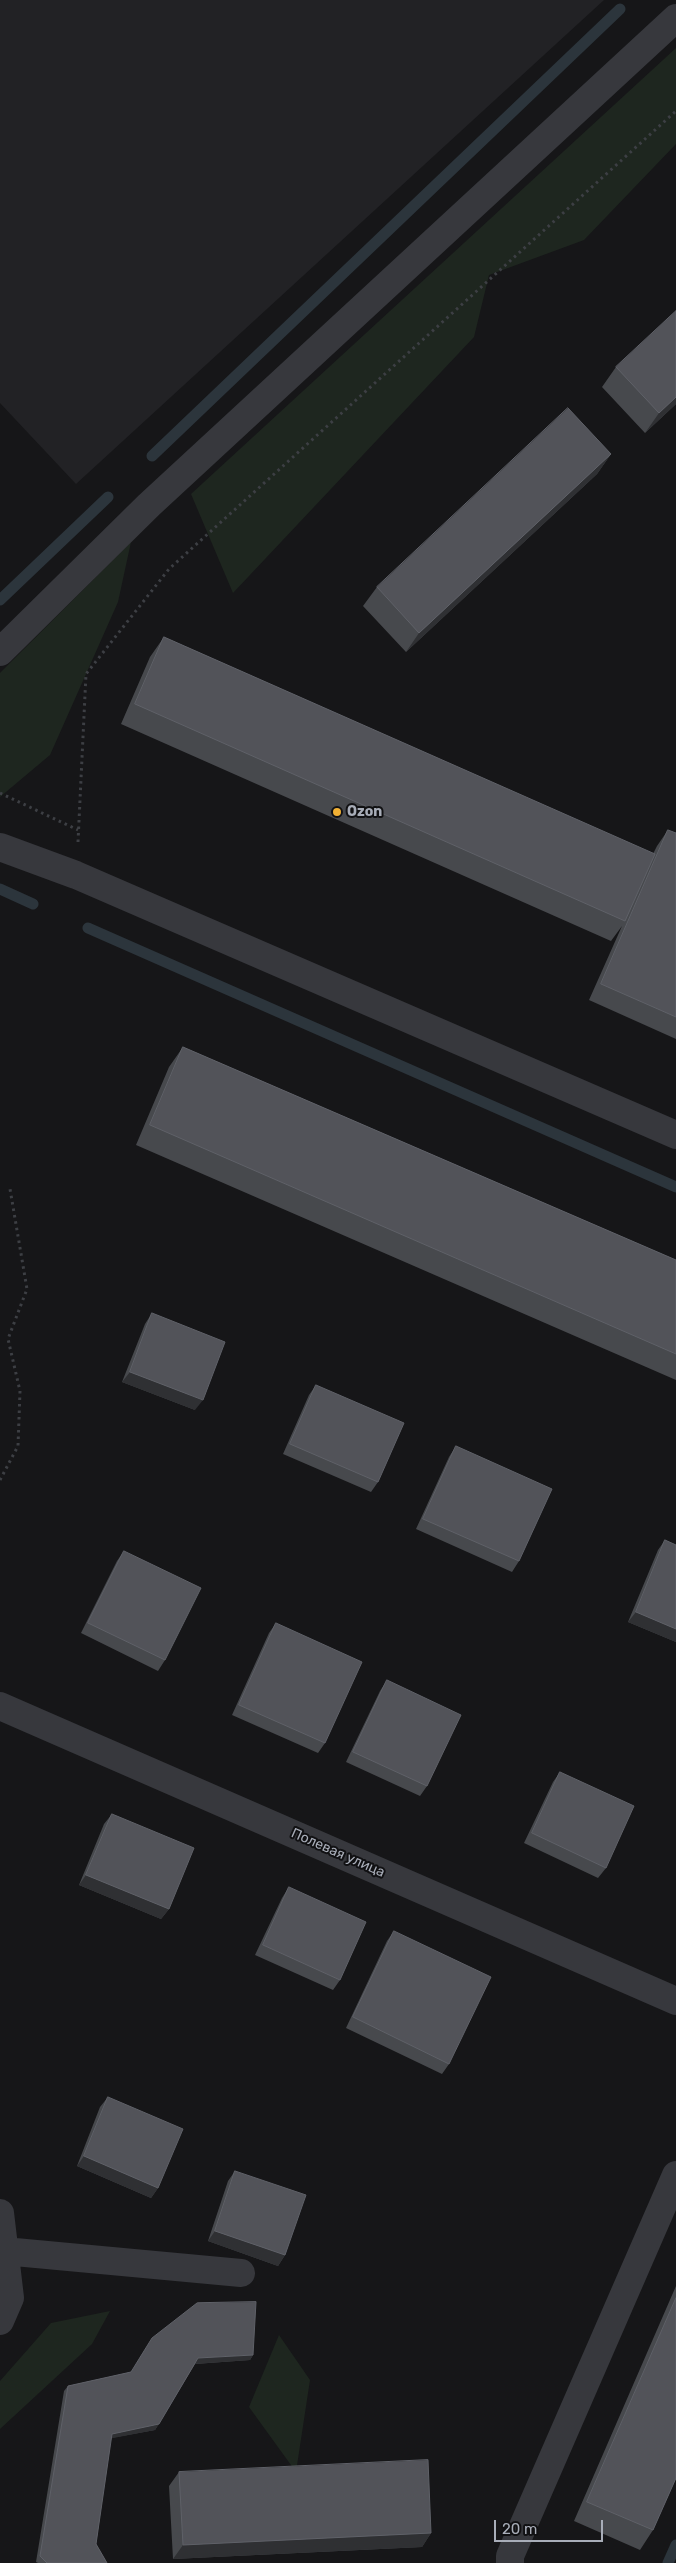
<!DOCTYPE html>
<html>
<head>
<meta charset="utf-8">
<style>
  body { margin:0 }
  #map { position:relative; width:676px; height:2563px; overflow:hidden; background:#161618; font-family:Rubik,sans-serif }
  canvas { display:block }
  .scale { position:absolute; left:494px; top:2520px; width:109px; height:22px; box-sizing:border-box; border:2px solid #a8adb8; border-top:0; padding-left:6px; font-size:15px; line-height:18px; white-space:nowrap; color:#a8adb8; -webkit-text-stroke:4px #111113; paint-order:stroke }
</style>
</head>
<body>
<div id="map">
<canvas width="676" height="2563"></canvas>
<div class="scale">20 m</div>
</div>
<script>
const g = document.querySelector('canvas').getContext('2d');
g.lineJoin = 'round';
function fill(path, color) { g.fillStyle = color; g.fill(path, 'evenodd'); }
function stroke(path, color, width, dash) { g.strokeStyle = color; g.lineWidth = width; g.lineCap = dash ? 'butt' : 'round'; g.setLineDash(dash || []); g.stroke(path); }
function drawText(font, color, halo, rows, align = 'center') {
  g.font = font + ' Rubik,sans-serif'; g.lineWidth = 4; g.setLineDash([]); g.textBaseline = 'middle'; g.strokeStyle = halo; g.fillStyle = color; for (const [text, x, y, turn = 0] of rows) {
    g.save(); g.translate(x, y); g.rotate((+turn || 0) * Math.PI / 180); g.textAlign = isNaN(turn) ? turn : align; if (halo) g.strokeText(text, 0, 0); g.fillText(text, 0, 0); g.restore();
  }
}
const built = new Path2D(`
  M0,0H604L76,484L0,403Z`);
const green = new Path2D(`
  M676,48V144L584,240L489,275L474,337L233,593L191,494Z
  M131,542L118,602L50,755L0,797V673Z
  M110,2311L92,2344L0,2429V2381L51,2323Z
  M279,2335L310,2380L296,2472L249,2407Z`);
const stream = new Path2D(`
  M152,456L620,9
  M0,600L108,497
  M0,889L33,904
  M88,928L676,1187
  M668,2563L676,2545`);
const path = new Path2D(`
  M0,793L78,830
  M78,842L86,674L169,569L676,111
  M0,1480L18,1446L20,1391L8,1339L27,1289L10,1189`);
const minor = new Path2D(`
  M0,652L149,505L676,18
  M0,847L76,875L676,1135
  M0,1706L676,2001
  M0,2213L10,2298L0,2321
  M4,2251L241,2273
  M510,2563V2556L676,2175`);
const wall = new Path2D(`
  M676,311V404L645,433L602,387L616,367Z
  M611,454L597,474L406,652L363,606L377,587Z
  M164,637L653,854L657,846L668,830L676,833V1039L589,1000L622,926L611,941L121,724L150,657Z
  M183,1047L676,1260V1380L136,1145L169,1067Z
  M152,1313L195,1410L122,1382L145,1324Z
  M316,1385L378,1482L371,1492L283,1454L309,1395Z
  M456,1446L519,1561L512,1572L416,1529L449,1457Z
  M665,1540L676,1545V1642L628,1622L658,1550Z
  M124,1551L165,1660L158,1671L81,1633L117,1561Z
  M276,1623L325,1743L318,1753L232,1715L269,1633Z
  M387,1680L427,1786L420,1796L346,1762L380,1691Z
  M560,1772L606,1868L598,1878L524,1843L553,1782Z
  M112,1814L169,1909L161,1919L79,1885L104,1824Z
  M289,1887L340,1980L333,1990L255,1955L282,1898Z
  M394,1931L449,2064L442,2074L346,2028L387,1941Z
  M108,2097L158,2188L151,2198L77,2166L100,2107Z
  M235,2171L285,2255L278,2266L208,2241L228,2181Z
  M676,2286V2478L653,2530L640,2550L574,2521Z
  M253,2355L250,2360L195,2364L155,2430L111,2438L96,2544L107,2563H38L36,2562L64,2391L68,2386L131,2372Z
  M179,2472L431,2533L422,2547L173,2559L169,2486Z`);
const shadedWall = new Path2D(`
  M676,397V404L645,433L659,413Z
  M611,454L597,474L406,652L419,633Z
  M130,1372L203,1400L195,1410L122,1382Z
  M636,1612L676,1629V1642L628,1622Z
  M86,1875L169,1909L161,1919L79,1885Z
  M84,2156L158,2188L151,2198L77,2166Z
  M215,2231L285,2255L278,2266L208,2241Z
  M253,2355L250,2360L194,2364L198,2358Z
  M159,2424L155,2430L108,2439L112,2434Z
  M431,2533L422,2547L173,2559L183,2545Z`);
const building = new Path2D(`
  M676,311V397L659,413L616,367Z
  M568,408L611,454L419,633L377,587Z
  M164,637L655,854L625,921L135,704Z
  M668,830L676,833V1017L601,984Z
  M183,1047L676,1260V1354L150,1125Z
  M152,1313L225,1342L203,1400L130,1372Z
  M316,1385L404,1423L378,1482L290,1444Z
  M456,1446L552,1489L519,1561L423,1519Z
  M665,1540L676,1545V1629L636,1612Z
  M124,1551L201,1588L165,1660L88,1623Z
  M276,1623L362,1662L325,1743L239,1705Z
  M387,1680L461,1715L427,1786L353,1752Z
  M560,1772L634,1806L606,1868L532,1833Z
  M112,1814L194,1848L169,1909L86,1875Z
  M289,1887L366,1922L340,1980L263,1945Z
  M394,1931L491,1977L449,2064L353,2017Z
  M108,2097L183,2129L158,2188L84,2156Z
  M235,2171L306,2195L285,2255L215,2231Z
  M676,2298V2478L653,2530L587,2502Z
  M256,2302L253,2355L198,2358L159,2424L112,2434L96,2544L107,2563H47L40,2556L68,2386L131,2372L152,2338L197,2303Z
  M428,2460L431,2533L183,2545L179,2472Z`);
const markers = [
  [337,812,5,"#f2b134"]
];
const poiNames = [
  ["Ozon",347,812]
];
const streetNames = [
  ["Полевая улица",338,1853,24]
];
fill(built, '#222225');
fill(green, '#1e261f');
stroke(stream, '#2c353c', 11);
stroke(path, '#3d3f44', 3, [2.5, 4]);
stroke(minor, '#37383d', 28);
fill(wall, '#47494d');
fill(shadedWall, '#2f3033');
fill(building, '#525359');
stroke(building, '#5f6168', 1);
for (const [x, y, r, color] of markers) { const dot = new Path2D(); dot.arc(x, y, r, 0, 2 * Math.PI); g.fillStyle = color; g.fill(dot); stroke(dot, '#111113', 2); }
drawText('bold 14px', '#a8adb8', '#111113', poiNames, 'left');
drawText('14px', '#a8adb8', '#111113', streetNames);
</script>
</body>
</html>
